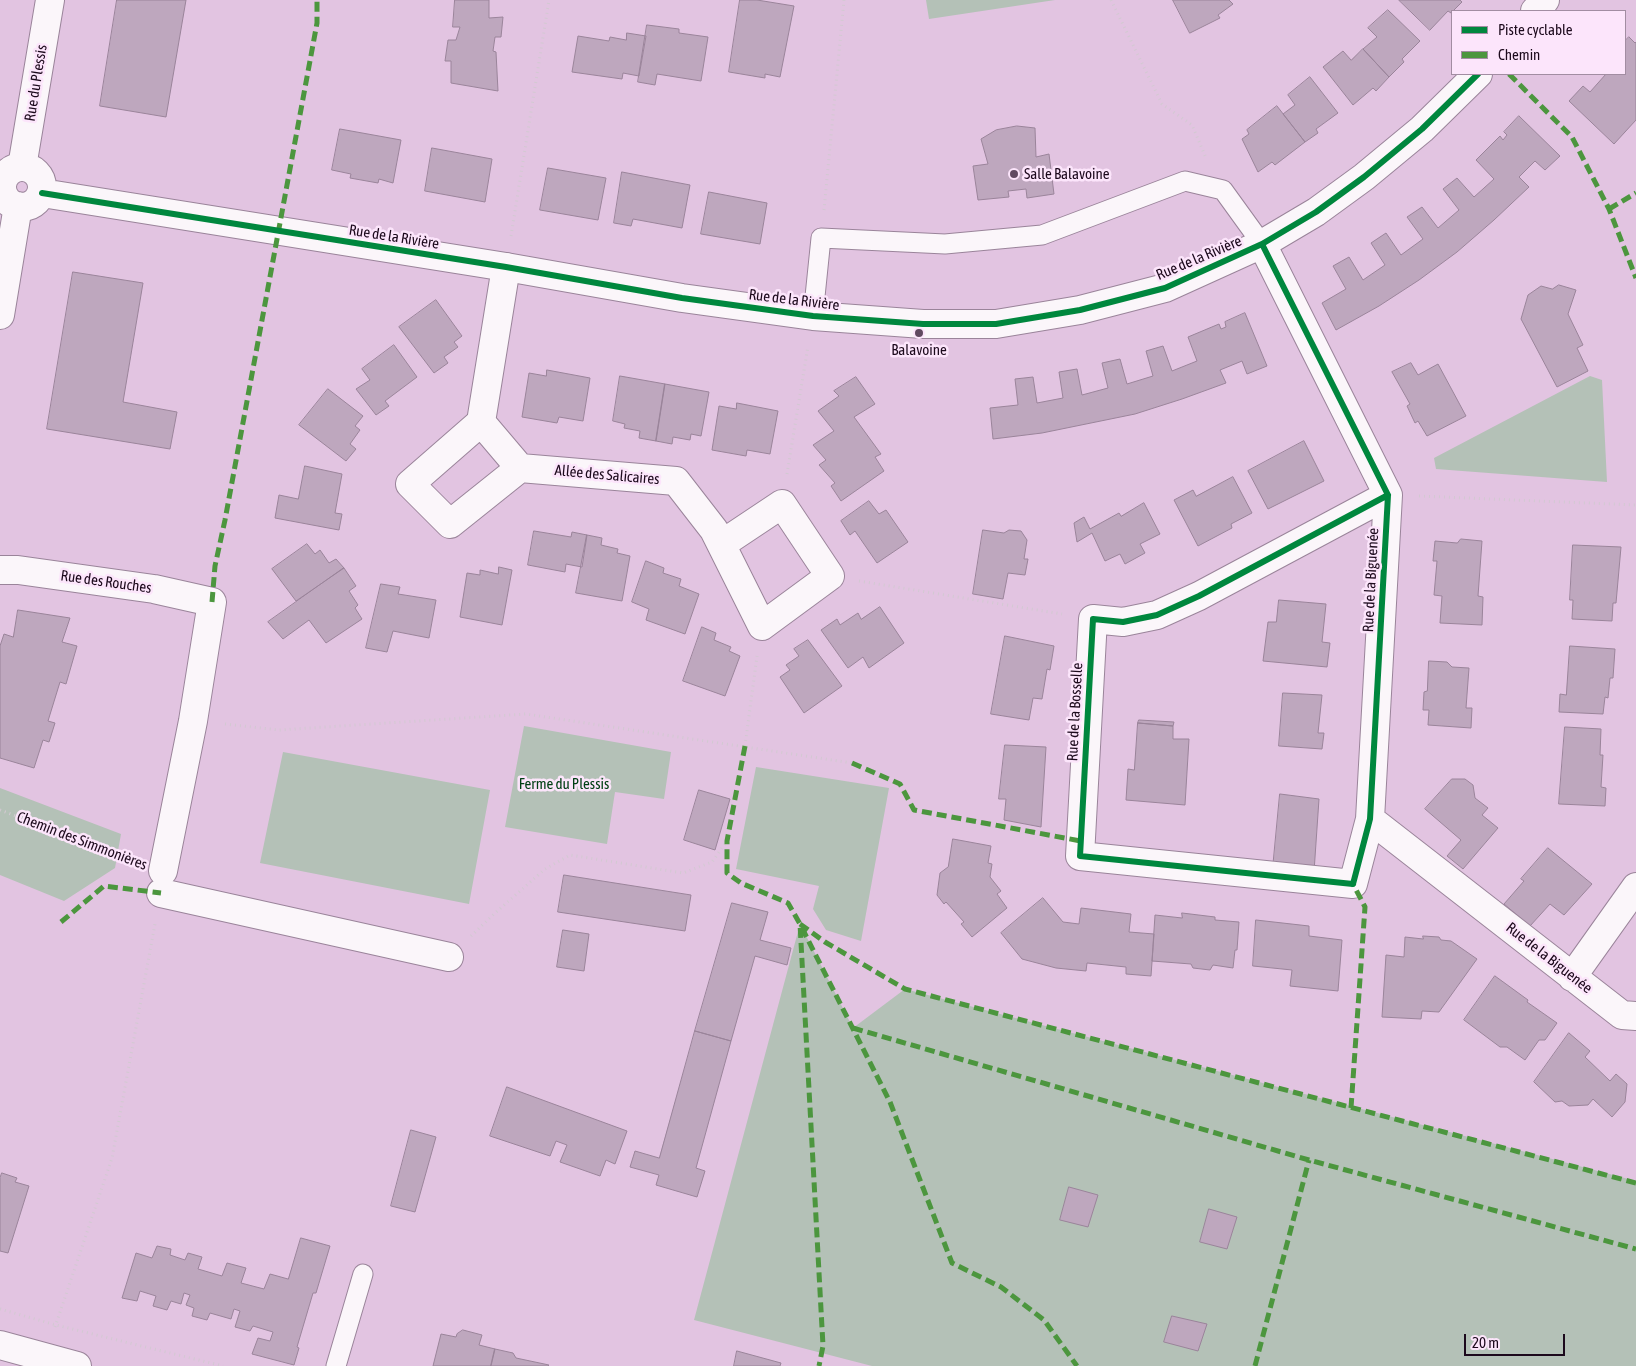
<!DOCTYPE html>
<html>
<head>
<meta charset="utf-8">
<style>
  body { margin:0 }
  #map { position:relative; width:1636px; height:1366px; overflow:hidden; background:#e2c4e1; font-family:"Asap Condensed",sans-serif }
  canvas { display:block }
  .legend { position:absolute; left:1451px; top:10px; width:175px; height:65px; box-sizing:border-box; background:#fce5fb; border:1px solid #a28da2; margin:0; padding:6px 9px; list-style:none; font-size:15px; color:#1c091c }
  .legend li { display:flex; align-items:center; gap:10px; height:25px }
  .legend b { width:25px; border:1px solid #a28da2 }
  .scale { position:absolute; left:1464px; top:1334px; width:101px; height:22px; box-sizing:border-box; border:2px solid #1c091c; border-top:0; padding-left:6px; font-size:15px; line-height:18px; white-space:nowrap; color:#1c091c; -webkit-text-stroke:4px #fce5fb; paint-order:stroke }
</style>
</head>
<body>
<div id="map">
<canvas width="1636" height="1366"></canvas>
<ul class="legend">
<li><b style="height:6px;background:#00873e"></b>Piste cyclable</li>
<li><b style="height:6px;background:#4c963e"></b>Chemin</li>
</ul>
<div class="scale">20 m</div>
</div>
<script>
const g = document.querySelector('canvas').getContext('2d');
g.lineJoin = 'round';
function fill(path, color) { g.fillStyle = color; g.fill(path, 'evenodd'); }
function stroke(path, color, width, dash) { g.strokeStyle = color; g.lineWidth = width; g.lineCap = dash ? 'butt' : 'round'; g.setLineDash(dash || []); g.stroke(path); }
function drawText(font, color, halo, rows, align = 'center') {
  g.font = font + ' "Asap Condensed",sans-serif'; g.lineWidth = 5; g.setLineDash([]); g.textBaseline = 'middle'; g.strokeStyle = halo; g.fillStyle = color; for (const [text, x, y, turn = 0] of rows) {
    g.save(); g.translate(x, y); g.rotate((+turn || 0) * Math.PI / 180); g.textAlign = isNaN(turn) ? turn : align; if (halo) g.strokeText(text, 0, 0); g.fillText(text, 0, 0); g.restore();
  }
}
const green = new Path2D(`
  M926,0H1055L929,19Z
  M1590,376L1602,380L1607,482L1436,469L1434,458Z
  M524,726L671,752L664,799L615,792L607,844L505,827Z
  M283,752L490,790L469,904L260,863Z
  M756,767L889,788L861,941L826,930L813,909L819,886L736,869Z
  M0,788L121,834L115,868L64,901L0,875Z
  M800,924L853,1028L905,989L1636,1181V1366H872L694,1320Z`);
const building = new Path2D(`
  M117,0H186L166,117L100,106Z
  M455,0H489V18L503,17L501,37H495L493,51L496,52L498,91L451,83V61H445L448,40H456L460,27H453Z
  M740,0H757L794,6L780,77L765,74V78L729,72Z
  M1173,0H1229L1233,4L1218,15L1220,18L1190,33Z
  M1399,0H1460L1462,2L1451,13L1448,11L1430,30Z
  M1388,10L1420,41L1402,59L1404,62L1389,77L1363,49L1377,37L1368,28Z
  M647,25L679,29V33L708,37L701,81L657,74L655,85L638,82Z
  M627,33L646,36L639,76L623,73L622,79L572,72L578,36L609,41L610,37L626,40Z
  M1629,37L1635,43L1636,42V120L1614,144L1569,101L1583,86L1590,92L1606,74H1625V41Z
  M1363,49L1389,77L1376,91L1373,88L1353,105L1323,67L1343,51L1351,60Z
  M1310,77L1338,113L1316,129L1318,133L1305,142L1283,114L1295,105L1288,95Z
  M1277,106L1305,142L1275,165L1272,162L1258,172L1242,139L1249,134L1247,130Z
  M1519,116L1560,156L1545,170L1535,161L1519,177L1529,187L1494,220L1457,252L1419,280L1379,306L1336,330L1322,303L1346,289L1333,266L1349,257L1363,280L1385,265L1371,243L1386,233L1401,255L1423,239L1407,217L1422,207L1438,228L1459,210L1443,189L1457,178L1474,197L1494,179L1476,160L1500,136L1503,140L1507,135L1504,132Z
  M1017,126L1035,128L1036,157L1049,154L1054,194L1027,198L1026,189L1008,191L1009,197L978,200L973,166L988,164L981,139L996,130Z
  M340,129L401,140L393,183L379,179L378,183L350,178L351,174L332,170Z
  M432,148L492,159L485,202L425,191Z
  M548,168L606,178L598,220L540,210Z
  M622,172L690,185L682,228L633,219L631,226L614,223Z
  M709,192L767,203L760,244L701,234Z
  M73,272L143,283L123,402L177,412L170,449L47,429Z
  M1559,285L1576,290L1568,314L1583,345L1577,348L1588,371L1557,387L1521,319L1528,295L1541,286L1552,289Z
  M436,300L462,336L454,342L458,347L444,357L448,363L434,373L399,327Z
  M1245,313L1267,366L1247,374L1242,361L1220,370L1226,383L1182,399L1135,414L1042,433L993,439L990,408L1018,405L1015,379L1033,377L1037,403L1063,398L1059,372L1077,369L1082,395L1108,388L1102,363L1120,359L1127,384L1153,376L1146,351L1163,346L1172,371L1197,361L1188,337L1219,324L1221,329L1226,327L1225,322Z
  M394,345L417,377L385,401L389,406L376,415L356,389L370,380L362,369Z
  M1411,363L1418,375L1438,364L1466,416L1427,436L1418,421L1415,423L1407,406L1410,404L1392,372Z
  M547,370L590,378L583,421L559,417L557,423L522,417L529,373L546,376Z
  M620,376L665,384L656,441L639,438L640,431L624,428L625,424L613,421Z
  M856,377L875,404L854,417L881,454L875,457L884,471L841,501L831,486L835,483L819,465L826,460L813,445L834,431L818,411L839,396L834,391Z
  M665,384L709,392L701,436L691,434L690,440L673,437L672,444L656,441Z
  M328,389L363,416L355,426L360,430L350,444L356,449L346,461L299,425Z
  M737,403L778,411L770,454L747,450L746,456L712,450L719,406L736,409Z
  M1304,441L1324,481L1268,509L1248,471Z
  M305,466L342,474L335,513L342,514L339,530L275,518L279,495L298,499Z
  M1233,477L1252,513L1231,524L1232,528L1198,546L1174,500L1193,490L1196,496Z
  M869,501L879,514L886,510L908,542L877,563L855,531L850,535L841,521Z
  M1144,503L1160,534L1140,544L1145,553L1125,564L1120,554L1105,561L1092,533L1077,542L1074,523L1084,517L1090,529L1119,513L1121,516Z
  M983,530L1004,533L1009,530L1021,531L1027,540L1024,559H1028L1025,575L1008,573L1003,599L973,594Z
  M534,531L571,537L572,532L587,535L582,567L566,564L565,572L528,565Z
  M587,535L602,538L601,545L618,549L617,553L630,556L622,601L576,593Z
  M1461,539L1482,541L1478,596L1483,597L1482,625L1440,623L1442,596L1434,595L1437,561H1433L1435,541L1457,543Z
  M307,544L315,554L320,550L329,563L336,559L344,568L296,601L272,569Z
  M1573,545L1621,547L1616,603H1613L1612,621L1572,619L1573,600H1570Z
  M646,561L664,568L663,573L681,579L679,586L699,594L685,634L646,620L649,609L632,602Z
  M499,567L512,570L502,625L460,617L467,573L480,575V570L498,574Z
  M344,568L356,586L349,591L358,605L355,608L362,619L326,643L309,620L283,639L268,622Z
  M381,584L400,587L398,594L436,600L429,638L393,631L387,652L366,648Z
  M1279,600L1326,604L1322,642L1330,643L1327,667L1263,661L1268,622H1276Z
  M880,607L904,643L869,668L863,657L848,668L821,630L837,619L840,625L858,613L861,619Z
  M18,610L70,618L62,642L77,646L66,684L60,682L48,721L55,723L49,742L43,740L34,768L0,758V646L4,634L13,637Z
  M702,627L716,633L714,640L731,647L729,651L740,656L725,696L683,681Z
  M1005,636L1054,646L1050,670L1047,669L1042,699L1033,698L1029,720L991,714Z
  M808,640L842,686L804,713L780,677L790,670L786,665L799,656L794,649Z
  M1570,646L1615,649L1613,678H1610L1608,698L1605,697L1603,714L1559,712L1560,694L1566,695Z
  M1429,661L1447,662L1452,667L1469,668L1466,708H1472L1471,728L1428,725L1429,710H1423L1424,692L1427,691Z
  M1283,693L1322,695L1318,733H1324L1322,749L1279,746Z
  M1139,720L1174,722L1173,726L1138,723Z
  M1138,723L1173,726V739H1189L1185,805L1126,800L1128,769L1134,770Z
  M1565,727L1601,729L1600,755H1603L1601,787L1606,788L1605,806L1559,804Z
  M1005,745L1046,747L1041,827L1004,820L1006,799H999Z
  M1452,779H1465L1473,785L1475,798L1488,808L1482,815L1498,828L1463,869L1447,856L1461,840L1425,809Z
  M699,790L730,799L715,850L684,840Z
  M1280,794L1319,799L1314,872L1273,868Z
  M953,839L991,846L988,863L992,864L990,877L1001,891L997,894L1007,908L972,937L961,924L964,922L946,902L944,904L937,895L940,873L948,867Z
  M1548,848L1592,884L1564,915L1550,904L1530,926L1504,904L1524,881L1521,879Z
  M564,875L691,895L685,931L558,912Z
  M1043,898L1063,922L1079,924L1081,908L1131,914L1129,932L1154,934L1151,976L1126,974V967L1087,963L1086,971L1056,968L1022,959L1001,933Z
  M732,903L768,912L760,940L791,948L787,965L755,956L731,1041L695,1031Z
  M1182,913L1215,917V920L1239,922L1237,950H1235L1233,968L1213,965L1210,970L1193,968L1191,964L1152,961L1155,915L1182,918Z
  M1256,920L1309,926V936L1342,940L1338,991L1290,986L1292,970L1253,966Z
  M563,930L589,934L584,971L557,967Z
  M1423,936L1439,937L1441,940L1451,941L1477,959L1439,1012L1422,1011L1421,1019L1382,1017L1386,955L1404,957L1405,937L1423,939Z
  M1495,976L1528,1000L1527,1002L1557,1023L1545,1040H1539L1525,1060L1507,1047H1500L1464,1020Z
  M695,1031L731,1041L696,1168L705,1171L697,1197L656,1185L659,1175L630,1167L635,1151L659,1158Z
  M1569,1033L1590,1051L1585,1057L1610,1081L1616,1074L1627,1084L1625,1102L1612,1117L1593,1099L1588,1105L1569,1106L1562,1101L1555,1102L1534,1082Z
  M507,1087L627,1131L615,1164L606,1160L600,1176L560,1162L567,1145L556,1141L550,1156L490,1136Z
  M411,1130L436,1137L415,1212L391,1206Z
  M2,1173L17,1178L15,1182L29,1186L8,1253L0,1251V1178Z
  M1069,1187L1098,1195L1088,1227L1060,1220Z
  M1209,1209L1237,1217L1227,1249L1200,1242Z
  M301,1238L330,1246L316,1293H313L297,1347L299,1348L294,1365L252,1354L258,1338L270,1341L273,1332L253,1326L250,1331L235,1327L240,1311L234,1309L231,1319L210,1313L207,1320L192,1316L194,1308L186,1305L190,1295L184,1293L181,1304L171,1301L167,1310L153,1306L156,1296L140,1291L137,1301L122,1298L136,1253L152,1258L157,1246L171,1249L170,1255L185,1260L188,1253L202,1257L198,1269L222,1276L227,1263L246,1268L241,1283L264,1289L270,1274L288,1279Z
  M1172,1316L1207,1324L1198,1351L1164,1342Z
  M463,1330L482,1335L479,1345L495,1349L491,1366H433L441,1334L456,1337L457,1334Z
  M495,1349L513,1353L516,1358L549,1365L548,1366H491Z
  M737,1351L781,1363L780,1366H734Z`);
const path = new Path2D(`
  M1111,0L1162,104L1192,125L1206,158
  M824,210L844,0
  M511,236L549,0
  M787,474L808,346
  M1419,496L1636,505
  M859,581L1062,614
  M225,724L279,730L526,714L852,763
  M745,746L757,656
  M0,810L133,860
  M471,936L494,914L545,869L570,855L683,873L712,862L727,841
  M0,1309L56,1325L223,1366
  M55,1327L112,1158L155,924`);
const lane = new Path2D(`
  M813,316L821,238L945,244L1042,235L1185,181L1223,190L1262,244
  M336,1366L363,1274`);
const street = new Path2D(`
  M0,187H2
  M1262,244L1388,495L1370,819L1353,884L1080,856L1093,619L1123,622L1157,615L1199,596L1388,495
  M506,267L481,422L520,468L676,481L714,530L762,626L830,576L782,504L722,544
  M481,422L410,484L450,524L520,468
  M0,570H18L154,589L212,602L193,721L163,871
  M1370,819L1622,1015L1636,1016
  M161,893L449,957
  M1572,977L1636,887
  M0,1345L77,1366`);
const secondary = new Path2D(`
  M1535,11L1545,0
  M22,167L50,0
  M2 187a20 20 0 1 1 40 0a20 20 0 1 1-40 0Z
  M42,193L506,267L682,298L813,316L923,324H996L1080,310L1165,288L1262,244L1316,212L1364,177L1422,129L1478,74
  M0,315L18,206`);
const quiet = new Path2D(`
  M1509,74L1572,137L1609,209L1636,278
  M1609,209L1636,193
  M212,602L215,566L225,520L317,23V0
  M745,746L727,841V873L741,883L788,903L800,924L823,1346L819,1366
  M852,763L900,784L914,810L1081,841
  M61,922L104,886L161,893
  M800,924L825,942L905,989L1636,1183
  M802,928L890,1102L952,1263L1001,1287L1044,1320L1077,1366
  M853,1028L1309,1160L1636,1249
  M1351,1108L1365,907L1353,884
  M1255,1366L1309,1160`);
const cycleway = new Path2D(`
  M42,193L506,267L682,298L813,316L923,324H996L1080,310L1165,288L1262,244L1316,212L1364,177L1422,129L1478,74
  M1262,244L1388,495L1370,819L1353,884L1080,856L1093,619L1123,622L1157,615L1199,596L1388,495`);
const markers = [
  [1014,174,5,"#614a61"],
  [919,333,5,"#614a61"]
];
const streetNames = [
  ["Rue du Plessis",36,83,-81],
  ["Rue de la Rivière",394,237,9],
  ["Rue de la Rivière",1199,258,-23],
  ["Rue de la Rivière",794,300,7],
  ["Allée des Salicaires",607,475,5],
  ["Rue de la Biguenée",1371,580,-87],
  ["Rue des Rouches",106,582,8],
  ["Rue de la Bosselle",1075,712,-87],
  ["Chemin des Simmonières",82,841,21],
  ["Rue de la Biguenée",1549,958,38]
];
const poiNames = [
  ["Salle Balavoine",1024,174],
  ["Balavoine",919,350,"center"]
];
const parkNames = [
  ["Ferme du Plessis",564,784]
];
fill(green, '#b4c1b7');
fill(building, '#bea7be');
stroke(building, '#9a849a', 1);
stroke(lane, '#9a849a', 21);
stroke(street, '#9a849a', 30);
stroke(secondary, '#9a849a', 30);
stroke(path, '#d3c9d2', 3, [1, 4]);
stroke(lane, '#fbf6fa', 19);
stroke(street, '#fbf6fa', 28);
stroke(secondary, '#fbf6fa', 28);
stroke(quiet, '#4c963e', 5, [10, 5]);
stroke(cycleway, '#00873e', 6);
for (const [x, y, r, color] of markers) { const dot = new Path2D(); dot.arc(x, y, r, 0, 2 * Math.PI); g.fillStyle = color; g.fill(dot); stroke(dot, '#fce5fb', 2); }
drawText('15px', '#1c091c', '#fce5fb', streetNames);
drawText('15px', '#1c091c', '#fce5fb', poiNames, 'left');
drawText('15px', '#004014', '#fce5fb', parkNames);
</script>
</body>
</html>
